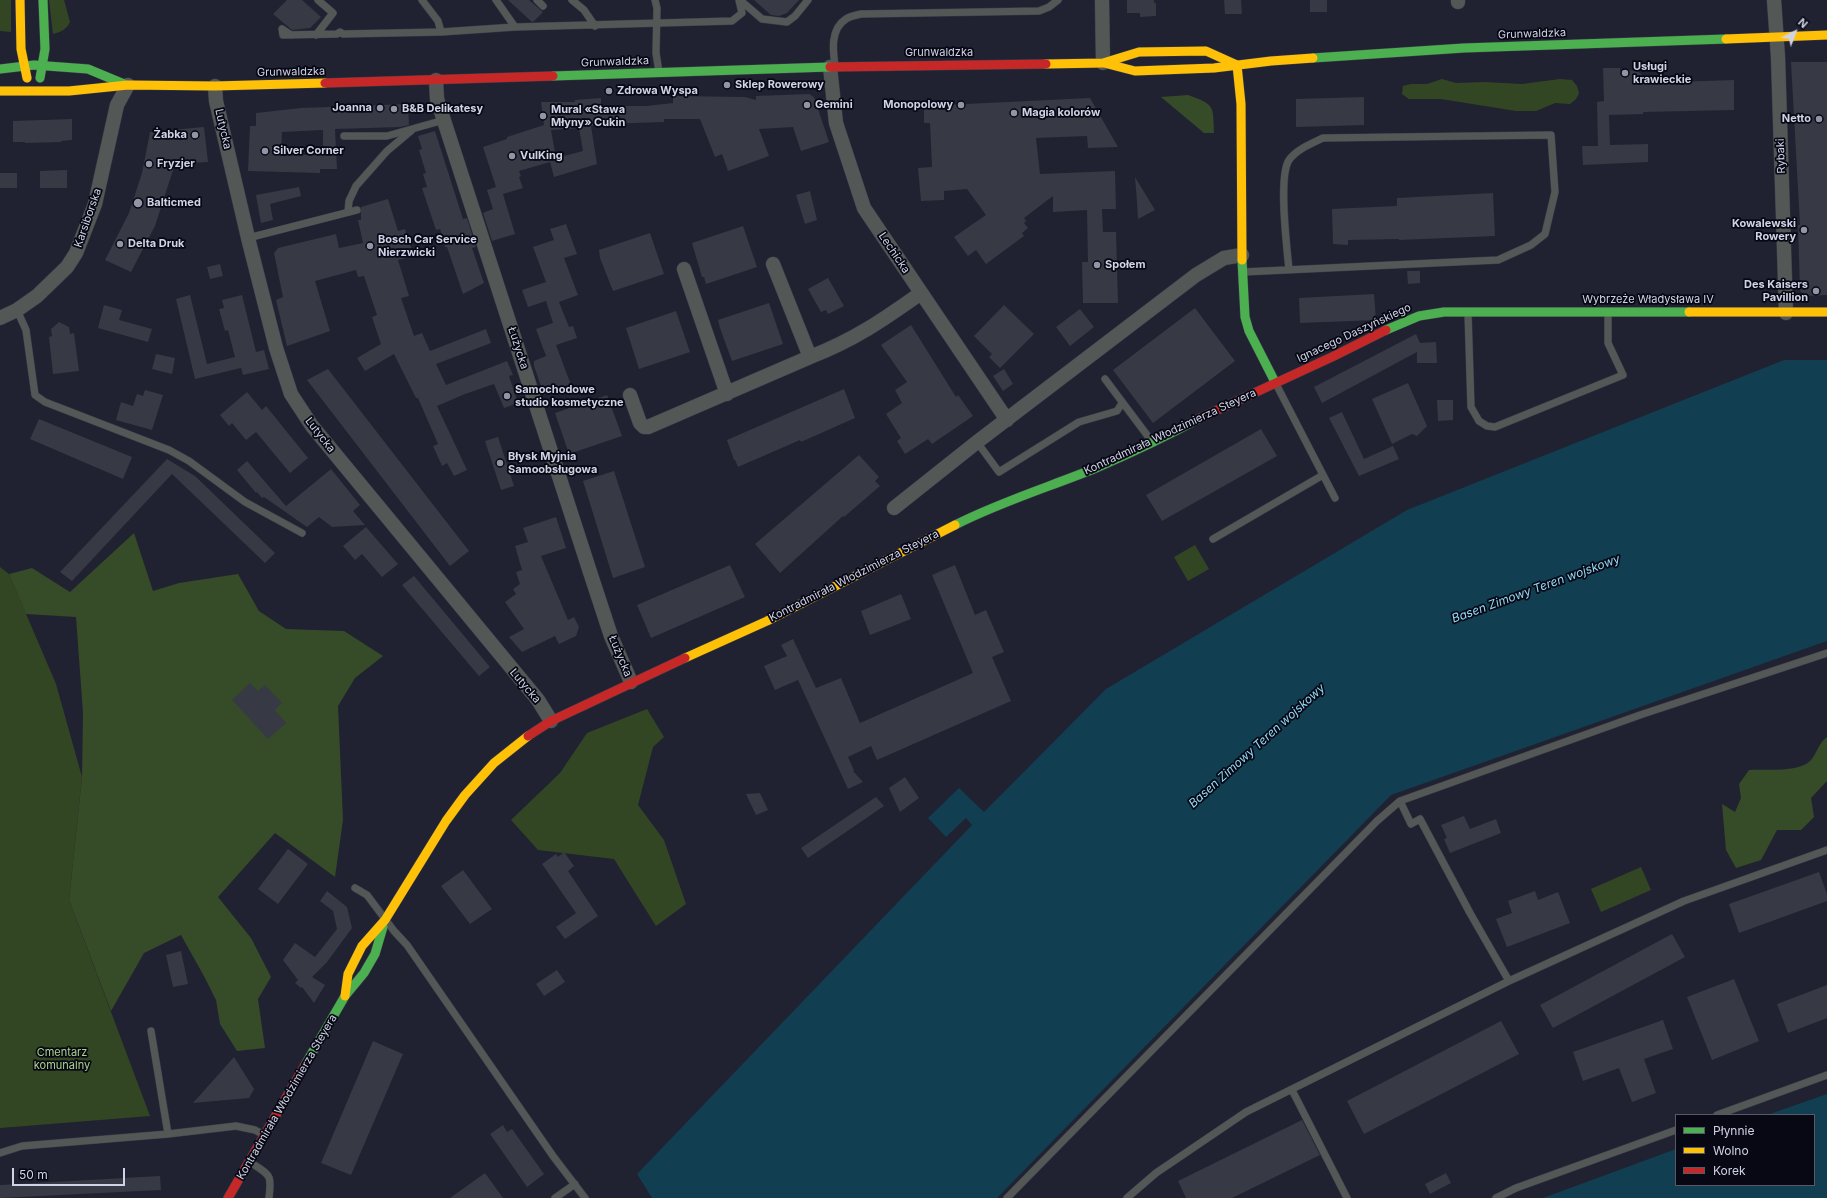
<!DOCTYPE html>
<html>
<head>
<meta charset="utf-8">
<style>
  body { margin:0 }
  #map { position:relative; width:1827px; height:1198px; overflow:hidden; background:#202231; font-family:Inter,sans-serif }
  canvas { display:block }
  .legend { position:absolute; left:1675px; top:1114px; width:140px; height:72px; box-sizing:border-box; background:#070814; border:1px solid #575968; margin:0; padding:5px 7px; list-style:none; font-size:12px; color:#d0d3e5 }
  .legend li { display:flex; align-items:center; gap:8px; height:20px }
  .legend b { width:20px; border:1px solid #575968 }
  .north { position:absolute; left:1775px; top:12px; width:40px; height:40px; -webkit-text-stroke:3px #070814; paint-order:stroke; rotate:42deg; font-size:11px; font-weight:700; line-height:16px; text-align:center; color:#d0d3e5 }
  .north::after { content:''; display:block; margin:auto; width:14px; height:18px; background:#d0d3e5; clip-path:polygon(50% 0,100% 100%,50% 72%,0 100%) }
  .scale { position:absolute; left:12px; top:1168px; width:113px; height:18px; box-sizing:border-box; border:2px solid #d0d3e5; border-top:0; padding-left:5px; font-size:12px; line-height:14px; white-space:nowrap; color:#d0d3e5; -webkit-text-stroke:3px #070814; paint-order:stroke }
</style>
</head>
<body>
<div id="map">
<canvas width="1827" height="1198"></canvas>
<ul class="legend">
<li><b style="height:5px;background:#4caf50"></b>Płynnie</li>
<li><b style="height:5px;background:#ffc107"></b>Wolno</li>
<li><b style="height:5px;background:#c62828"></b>Korek</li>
</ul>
<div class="north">N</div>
<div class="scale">50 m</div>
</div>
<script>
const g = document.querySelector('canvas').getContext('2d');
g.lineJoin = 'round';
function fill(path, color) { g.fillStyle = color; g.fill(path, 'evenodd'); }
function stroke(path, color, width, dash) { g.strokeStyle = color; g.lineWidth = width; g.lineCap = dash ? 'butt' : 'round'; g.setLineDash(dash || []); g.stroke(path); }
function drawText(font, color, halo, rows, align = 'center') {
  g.font = font + ' Inter,sans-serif'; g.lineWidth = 3.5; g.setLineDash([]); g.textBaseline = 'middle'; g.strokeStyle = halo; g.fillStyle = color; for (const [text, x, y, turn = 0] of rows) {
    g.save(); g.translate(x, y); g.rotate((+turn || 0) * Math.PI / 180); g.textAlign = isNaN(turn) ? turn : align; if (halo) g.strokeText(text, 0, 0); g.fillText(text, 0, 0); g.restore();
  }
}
const green = new Path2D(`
  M0,0H11V32L0,31Z
  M49,0H64L70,22C67,29 61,32 53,34Z
  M1442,79L1456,83L1484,82L1522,84L1560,79L1572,80L1577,86L1579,93L1576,99L1570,104L1555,103L1536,111H1516L1441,99H1409L1402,94L1403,86L1411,84H1427Z
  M1195,545L1209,569L1188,581L1174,557Z
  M0,567L9,574L56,684L82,777L69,900L150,1116L0,1128Z
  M647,709L664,737L653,747L638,805L664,840L686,904L656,926L614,859L538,850L511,820L560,773L587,733Z
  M1641,867L1651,890L1601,912L1591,889Z`);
const forest = new Path2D(`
  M1188,95C1215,105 1213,105 1214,133H1204L1161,97Z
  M134,533L153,591L179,583L238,574L259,611L286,629L344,631L383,656L355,678L338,706L343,820L335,877L275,833L218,897L251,938L271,977L258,999L265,1048L237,1051L220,1024L216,1000L205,978L181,935L144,953L111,1011L69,900L82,777L83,713L76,617L26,614L9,574L32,568L70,592Z
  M1827,737V781L1811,798L1814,817L1801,830H1777L1761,860L1736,868L1726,850L1722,804L1735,812L1741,798L1739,784L1749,770C1765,769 1800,773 1811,760C1817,753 1819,742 1827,737Z`);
const water = new Path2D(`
  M1784,360H1827V641L1391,795L997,1198H652L637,1174L972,825L966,818L946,837L928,818L959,788L984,812L1106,689L1407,510Z
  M1827,1094V1198H1543L1676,1149V1185H1814V1115H1767Z`);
const building = new Path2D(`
  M287,0H302L321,17L310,28L292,30L273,14Z
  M508,0H529L543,12L534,21L532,22Z
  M754,0H799L787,13L779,16L771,15Z
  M1127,0H1154V3H1156V16L1140,17V13H1127Z
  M1224,0H1241L1242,14H1225Z
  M1310,0H1327V12H1310Z
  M1791,62H1827V295L1806,296L1800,291L1798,225H1800Z
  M1603,68H1620V71L1637,70L1642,75V83L1734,80V110L1643,112V114L1609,115L1610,145L1648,144V162L1583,165L1582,146H1598L1597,102L1604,101Z
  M809,94L814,97L829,142L801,151L793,127L759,129L769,156L728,171L722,154L715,157L700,119H664V122L602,124V126H591L597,164L554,177L550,162L519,171L521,176L519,177L523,188L503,194L515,234L492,241L483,213L493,209L487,190L496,187L483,147L507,139V137L544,125L541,102H575V100L601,98V106H646L673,103V96L745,97L756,100V96ZM579,128L583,151L556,158L551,130Z
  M1364,97V125L1296,127V99Z
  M1090,98L1118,147L1088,148L1087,136L1036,138L1040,174L1115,171L1116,209H1102L1103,232H1116L1118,303H1083L1082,262H1088L1087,210L1053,212V196L1024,218L1026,221L1024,223L1028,228L1022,233L1024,236L986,264L976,250L968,256L954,237L986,215L967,189L944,191V200L921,201L918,168L932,167L930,123H924V106Z
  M408,104L409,125L400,127L335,129L337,169H320V173L248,171L250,126H256V113L301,108ZM323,130V154L281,156L282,132Z
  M72,119V140L61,141V142L25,143V142H13V121Z
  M204,127L208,162L175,164L155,226L131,272L105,260L129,213L142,173L150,132Z
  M435,131L463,219L467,218L476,247L472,248L484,283L463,294L447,247H445L440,229L436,230L422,188L427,187L423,174L426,173L419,150L422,149L418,136Z
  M67,170V188H40V171Z
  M0,173H17V188H0Z
  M1135,177L1155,210L1138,219L1137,202Z
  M299,187L301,196L270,204L273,220L261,223L256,195Z
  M810,191L817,220L805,224L796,195Z
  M1493,193L1495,236L1399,240V239L1348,240V245L1333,244L1332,209L1397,206V198Z
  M388,199L398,231L405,229L414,256L398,260L409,296L401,298L414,336L422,333L430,351L486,329L491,343L436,364L446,385L507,361L513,375L509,376L518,403L504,408L494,384L465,394L437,406L467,470L454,476L447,463L442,466L433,446L438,444L418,398H416L394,354L365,371L357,358L381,344L372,317L377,315L364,276L358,277L356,270L315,281L330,331L287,346L276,300L283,297L274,253L278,248L336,234L339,248L363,243L358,220H361V207Z
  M566,224L577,254L564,258L578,295L559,302L569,327L573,326L577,338L556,345L571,385L544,395L534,366V361L546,356L536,329L553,323L546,301L528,307L522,290L546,282L533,247L554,240L550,229Z
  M743,226L757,267L706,284L704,277H702L692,243Z
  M650,233L664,274L613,291L600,258L599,250Z
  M220,264L223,276L210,279L207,267Z
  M1407,271H1420V283L1408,284Z
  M828,278L844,306L828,314L826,310L821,312L808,289Z
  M1374,294L1376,320L1300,323L1299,298Z
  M190,295L207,364L235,357L228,330L225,331L219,309L224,308L222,300L242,295L256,352L264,350L269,369L243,375L241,368L195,379L176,299Z
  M769,303L783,344L732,361L720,328L718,320Z
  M104,305L122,310L119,320L152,329L148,342L98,328Z
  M1004,305L1034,334L1000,368L989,357L992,354L974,336Z
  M1195,308L1235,361L1153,423L1113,370Z
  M1080,309L1094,327L1070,346L1056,327Z
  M676,311L690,352L639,369L626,328Z
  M59,322L69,327L70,334L74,333L79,371L53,374L49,337L52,336L51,329Z
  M911,325L956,397L958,395L973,416L932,444L928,439L905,454L897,441L901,438L886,414L902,403L895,390L907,382L881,345Z
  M1416,334L1420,343L1436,342L1437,363H1417V352L1322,403L1314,387Z
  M156,354L175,358L172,374L152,369Z
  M328,369L469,551L450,566L307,380Z
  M1004,369L1013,384L1003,391L993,376Z
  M1408,383L1427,426L1417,436L1412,434L1392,444L1372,399Z
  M844,389L855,418L801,442L800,440L738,467L735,460H734L727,440Z
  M145,390L163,395L152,430L116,420L121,402L133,406L137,394L143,396Z
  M247,392L262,410L266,406L308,458L290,473L256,432L246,440L232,423L229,426L220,415Z
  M607,395L622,436L569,454L555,413Z
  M1437,400H1453V420L1438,421Z
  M1342,412L1364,459L1393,446L1399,459L1359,476L1329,418Z
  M39,419L132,457L123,479L30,439Z
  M1261,429L1277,456L1162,521L1146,495Z
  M498,437L514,486L501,490L485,441Z
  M859,455L879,477L875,481L880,486L844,517L843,516L780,573L755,544Z
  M167,459L195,476L275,553L265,563L172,474L72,581L60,572Z
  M247,461L286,506L331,469L360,505L353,511L365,525L332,527L319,517L307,527L264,497L262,498L257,492L256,493L237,470Z
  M614,471L645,567L613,578L583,481Z
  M556,517L566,548L541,556L568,620L574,617L579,627L576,636L559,644L555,636L522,652L509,637L524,629L505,602L516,594L513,589L520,584L516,572L522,570L515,546L528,542L523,528Z
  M366,527L398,564L382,577L362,554L355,560L343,546Z
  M730,565L745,597L651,638L637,605Z
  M955,565L975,615L986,610L1004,652L992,657L1011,701L877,760L871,746L848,757L854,770L853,771L863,782L848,789L798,680L775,690L764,666L787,656L781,645L793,639L816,688L841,678L860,723L973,673L932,575Z
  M414,576L490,667L479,676L402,585Z
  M901,594L911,619L870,635L861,611Z
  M250,683L258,691L265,685L282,703L275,710L286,723L268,739L232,700Z
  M905,777L919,798L900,812L889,788Z
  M760,793L768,810L756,815L746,794Z
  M876,797L884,806L808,858L801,848Z
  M1464,816L1470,829L1496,819L1501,833L1450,853L1444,839L1447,838L1441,825Z
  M288,849L308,864L278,904L258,889Z
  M564,852L574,866L568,871L598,916L565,939L556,927L576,913L542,864L556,854L558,857Z
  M463,870L492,909L470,924L441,886Z
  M1819,872L1827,894V901L1739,933L1729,904Z
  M327,891L347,907L352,928L327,962L312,977L325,985L314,1003L302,987L301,988L295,983L298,980L283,960L295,943L315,957L337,929L333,911L320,901Z
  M1535,891L1538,900L1558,892L1570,923L1507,947L1496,919L1512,913L1508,901Z
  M1672,934L1685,957L1553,1028L1540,1005Z
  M181,951L188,984L173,987L166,955Z
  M557,970L565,982L544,996L536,984Z
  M1734,979L1759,1041L1712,1060L1687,997Z
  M1827,985V1018L1788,1033L1777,1004Z
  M1663,1020L1673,1049L1644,1059L1656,1093L1632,1102L1619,1068L1583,1081L1573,1052Z
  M1501,1021L1519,1054L1364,1134L1347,1101Z
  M373,1041L403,1054L351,1175L321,1163Z
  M234,1057L254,1089L249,1098L193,1103Z
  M1302,1120L1320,1155L1232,1198H1186L1178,1181Z
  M503,1125L507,1132L512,1129L544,1174L527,1187L490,1134Z
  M485,1173L503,1198H450Z
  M1446,1173L1451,1183L1430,1194L1425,1184Z
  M160,1176L161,1190L0,1198V1185Z`);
const lane = new Path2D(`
  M422,0L438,21L441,32
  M496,0L515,27L732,21L742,13L739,0
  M537,0L543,6
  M572,0L584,10L595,26
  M655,0L657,8L656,53L659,72
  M740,0L762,19L787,22L795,16L808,0
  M291,35L282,29L283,35L337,34L340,32L343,34L441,32L515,27
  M316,35L333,13L318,0
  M835,66C833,51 830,29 846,19C850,16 856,15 861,14L1039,11L1049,7L1058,0
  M344,136H387L444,120
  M348,212L349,201L356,186L387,151L412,130
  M248,238L357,210
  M1243,272L1498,260L1531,245L1545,234L1555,192L1551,135L1323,138C1311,144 1297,149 1289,160C1278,177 1287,248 1289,270
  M17,310L26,330L35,395L45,402L169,450L189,461L245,502L302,533
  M1468,313L1471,407L1479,421L1487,426L1495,427L1623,375L1608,343V312
  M1105,379L1153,443
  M1275,382L1335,498
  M977,442L999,472L1079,422L1117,411L1122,403
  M1213,539L1323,475
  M1400,801L1411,824L1420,819L1470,913L1509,981
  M355,888L367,895L394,931L407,945L553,1156L585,1198
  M151,1031L168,1134
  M1292,1090L1347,1198
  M1717,1115L1827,1075
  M0,1153L22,1146L168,1134L236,1126L255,1130L264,1135
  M250,1162C270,1176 272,1173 269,1198
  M555,1198L575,1184
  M1007,1198L1377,821L1400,801L1640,715L1827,653
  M1127,1198L1156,1173L1246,1112L1509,981L1684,901L1827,850
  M1496,1198L1516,1188L1676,1130`);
const street = new Path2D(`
  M1102,0L1103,63
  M1458,0V2
  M1774,0L1778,57L1786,313
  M830,67L836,123L864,208L1007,420
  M436,80L437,99L590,572L611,636L631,682
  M215,86L216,101L249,242L276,348L291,394L312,426L538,700L551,721
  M684,269L727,394
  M0,318L17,310L37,296L67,267L76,253L95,204L117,105L128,85
  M810,357C854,340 883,320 921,293
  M630,395L640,423L644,427H648L810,357L773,264
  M894,508L977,442L1196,275L1224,258L1242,255`);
const fast = new Path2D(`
  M1313,58L1464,48L1726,39
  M0,69L34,65L88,69L124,84
  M553,76L830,67
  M40,78L45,49L43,0
  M1242,260L1245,317L1249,331L1275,382
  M1386,330L1419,316L1444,312H1689
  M955,525C1000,502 1049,487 1096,468C1131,453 1165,437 1198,419
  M305,1065L345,996L364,973L375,954L383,927`);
const slow = new Path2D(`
  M20,0L21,49L27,78
  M1726,39L1827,35
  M1104,63L1135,71L1214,68L1271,61L1313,58
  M1046,64L1103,63L1139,52L1206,51L1237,65
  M1237,65L1241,104L1242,260
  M0,91H69L128,85L215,86L325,83
  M1689,312H1827
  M685,658L767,621L955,525
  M345,996L348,974L362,946L385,920L446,821L465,795L494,763L528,736`);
const jam = new Path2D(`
  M830,67L1046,64
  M325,83L553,76
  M1198,419L1334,356L1386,330
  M528,736L551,721L685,658
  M228,1198L305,1065`);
const markers = [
  [1625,73,4,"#9295a6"],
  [727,85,4,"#9295a6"],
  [609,91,4,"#9295a6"],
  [807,105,4,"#9295a6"],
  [961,105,4,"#9295a6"],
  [380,108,4,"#9295a6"],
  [394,109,4,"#9295a6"],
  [1014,113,4,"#9295a6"],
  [543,116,4,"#9295a6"],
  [1819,119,4,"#9295a6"],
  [195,135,4,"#9295a6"],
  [265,151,4,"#9295a6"],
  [512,156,4,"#9295a6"],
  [149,164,4,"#9295a6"],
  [138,203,5,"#9295a6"],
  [1804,230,4,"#9295a6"],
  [120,244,4,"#9295a6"],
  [370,246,4,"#9295a6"],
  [1097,265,4,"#9295a6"],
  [1816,291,4,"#9295a6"],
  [507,396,4,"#9295a6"],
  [500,463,4,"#9295a6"]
];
const streetNames = [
  ["Grunwaldzka",1532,34,-2],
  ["Grunwaldzka",939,53],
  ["Grunwaldzka",615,62,-2],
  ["Grunwaldzka",291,72,-1],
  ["Lutycka",223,129,77],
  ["Rybaki",1781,156,-92],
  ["Karsiborska",88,218,-71],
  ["Lechicka",894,253,56],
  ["Wybrzeże Władysława IV",1648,300],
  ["Ignacego Daszyńskiego",1354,333,-25],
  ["Łużycka",518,348,72],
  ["Kontradmirała Włodzimierza Steyera",1170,432,-25],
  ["Lutycka",320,435,52],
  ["Kontradmirała Włodzimierza Steyera",854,576,-27],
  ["Łużycka",620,656,67],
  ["Lutycka",525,686,50],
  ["Kontradmirała Włodzimierza Steyera",287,1097,-60]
];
const poiNames = [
  ["Usługi",1633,67],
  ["krawieckie",1633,80],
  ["Sklep Rowerowy",735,85],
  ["Zdrowa Wyspa",617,91],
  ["Gemini",815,105],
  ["Monopolowy",953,105,"right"],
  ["Joanna",372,108,"right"],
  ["B&B Delikatesy",402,109],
  ["Mural «Stawa",551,110],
  ["Młyny» Cukin",551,123],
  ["Magia kolorów",1022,113],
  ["Netto",1811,119,"right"],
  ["Żabka",187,135,"right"],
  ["Silver Corner",273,151],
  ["VulKing",520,156],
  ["Fryzjer",157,164],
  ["Balticmed",147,203],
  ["Kowalewski",1796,224,"right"],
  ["Rowery",1796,237,"right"],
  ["Bosch Car Service",378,240],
  ["Nierzwicki",378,253],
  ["Delta Druk",128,244],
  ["Społem",1105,265],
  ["Des Kaisers",1808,285,"right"],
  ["Pavillion",1808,298,"right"],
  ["Samochodowe",515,390],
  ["studio kosmetyczne",515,403],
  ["Błysk Myjnia",508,457],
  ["Samoobsługowa",508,470]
];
const parkNames = [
  ["Cmentarz",62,1053],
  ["komunalny",62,1066]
];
const waterNames = [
  ["Basen Zimowy Teren wojskowy",1536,589,-20],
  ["Basen Zimowy Teren wojskowy",1257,746,-42]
];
fill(green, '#334624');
fill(forest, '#364b27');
fill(water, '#113e50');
fill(building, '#373945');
stroke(lane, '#3a3c48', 8);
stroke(street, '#3a3c48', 15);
stroke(fast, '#3a3c48', 10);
stroke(slow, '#3a3c48', 10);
stroke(jam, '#3a3c48', 10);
stroke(lane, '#535857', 7);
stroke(street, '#535857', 14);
stroke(fast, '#4caf50', 9);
stroke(slow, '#ffc107', 9);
stroke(jam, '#c62828', 9);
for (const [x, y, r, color] of markers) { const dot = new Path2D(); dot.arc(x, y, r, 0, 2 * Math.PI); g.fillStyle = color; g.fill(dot); stroke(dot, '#070814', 1.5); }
drawText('11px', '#d0d3e5', '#070814', streetNames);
drawText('bold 11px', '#d0d3e5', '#070814', poiNames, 'left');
drawText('11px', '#acd38c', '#070814', parkNames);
drawText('italic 12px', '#93dbf9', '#070814', waterNames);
</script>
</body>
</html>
